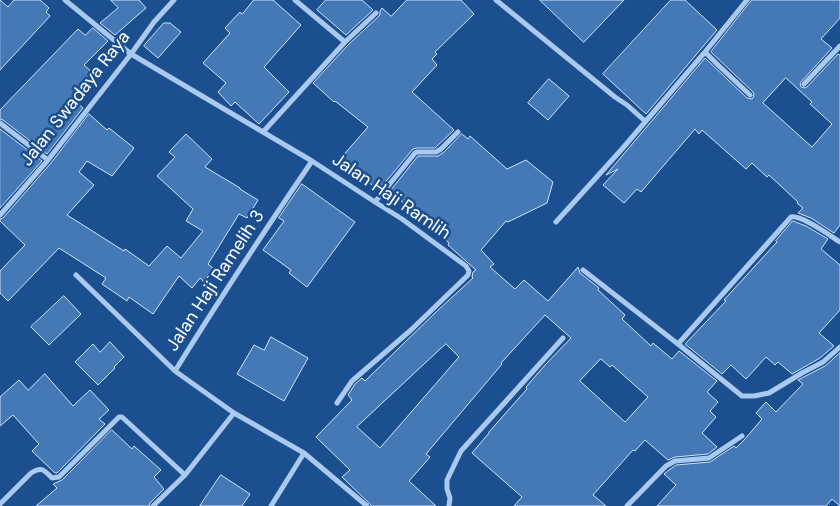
<!DOCTYPE html>
<html>
<head>
<meta charset="utf-8">
<style>
  body { margin:0 }
  canvas { display:block; background:#1b4f8f }
</style>
</head>
<body>
<canvas width="840" height="506"></canvas>
<script>
const g = document.querySelector('canvas').getContext('2d');
g.lineJoin = 'round';
function fill(path, color) { g.fillStyle = color; g.fill(path, 'evenodd'); }
function stroke(path, color, width, dash) { g.strokeStyle = color; g.lineWidth = width; g.lineCap = dash ? 'butt' : 'round'; g.setLineDash(dash || []); g.stroke(path); }
function drawText(font, color, halo, rows, align = 'center') {
  g.font = font + ' "DM Sans",sans-serif'; g.lineWidth = 5; g.setLineDash([]); g.textBaseline = 'middle'; g.strokeStyle = halo; g.fillStyle = color; for (const [text, x, y, turn = 0] of rows) {
    g.save(); g.translate(x, y); g.rotate((+turn || 0) * Math.PI / 180); g.textAlign = isNaN(turn) ? turn : align; if (halo) g.strokeText(text, 0, 0); g.fillText(text, 0, 0); g.restore();
  }
}
const building = new Path2D(`
  M0,0L8,7L14,0H40L49,8L46,12L50,16L0,70Z
  M111,0H139L146,8L115,35L100,23L118,8Z
  M254,0H273L301,25L264,67L289,92L259,124L235,102L231,106L218,92L226,83L203,63L230,33L225,28L240,12L242,14Z
  M326,0H362L373,10L346,35L317,10Z
  M407,0H461L474,14L435,52L437,54L432,59L437,65L412,92L454,130L435,148H417L413,149L383,185L381,184L377,189L340,159L368,127L335,101L334,102L313,83L348,45L379,16L380,14V11L382,8L391,16Z
  M540,0H624L584,42Z
  M671,0H685L717,30L646,114L603,74Z
  M752,0H840V18L821,39L832,48L800,83L801,87L805,88L807,87L838,54L840,55V225L834,233L811,218L798,213L803,208L797,203L798,202L769,175L767,177L752,163L746,169L702,130L699,134L695,129L641,192L637,189L624,203L603,185L618,169L606,175L705,58L747,98L751,99L753,98L754,94L753,92L711,52ZM786,78L812,102L810,104L832,124L812,147L763,103Z
  M164,23H170L181,32L158,58L144,46Z
  M93,28L108,41L84,65L94,74L71,98L83,108L47,154L3,120L0,119V110L78,29L85,35Z
  M549,79L569,96L548,120L528,103Z
  M89,114L107,130L109,128L134,148L112,176L87,161L79,172L94,185L67,215L124,251L125,249L149,266L167,246L181,258L203,231L186,221L193,209L157,176L175,157L169,152L186,134L212,159L205,167L240,188V189L258,200L247,218L239,214L208,264L214,269L204,282L200,278L192,288L179,276L153,314L129,297L127,301L102,284L106,278L59,248L8,301L0,293V271L25,245L0,221V219L3,218L51,163Z
  M0,129L42,161L0,208Z
  M462,134L468,139L470,136L507,169L526,160L553,182L547,203L508,222L506,221L481,250L494,264L490,267L515,289L524,280L548,301L578,267L580,273L599,288L598,290L625,315L622,319L651,346L653,343L672,359L679,351L717,381L707,392L718,402L710,411L716,417L702,433L717,447L708,454L675,457L668,460L645,440L635,451L633,450L593,495L606,506H514L522,497L472,453L489,433V432L527,389L526,387L545,365L571,338L545,315L501,363L502,364L426,454L430,457L409,481L436,506H372L342,477L350,470L316,437L352,400L348,395L355,384L362,378L365,381L436,312L473,278L472,277L473,272L476,270L448,245L449,243L390,191L418,156H438L444,152ZM446,344L459,357L380,448L357,427ZM601,359L610,367L612,365L648,397L625,422L580,381Z
  M302,184L355,222L307,287L289,273L291,270L263,250L284,221L279,218Z
  M793,221L806,226L828,239L821,249L840,265V310L819,333L834,346L820,358L792,374L778,362L775,365L766,357L746,379L731,365L722,374L685,344L726,301L724,300L777,242L776,241Z
  M64,296L81,314L49,345L31,327Z
  M271,337L308,358L284,401L237,374L254,345L264,350Z
  M110,342L124,357L114,367L115,368L98,385L75,362L93,344L100,352Z
  M840,353V506L832,499L826,506H657L676,485L664,474L669,470L676,465L710,462L734,446L736,448L745,439L762,419L756,413L766,402L776,412L803,384L798,380L825,366Z
  M45,374L73,406L90,390L109,410L99,419L105,424L57,473H55L32,451L39,444L13,415L0,426V397L19,380L28,390Z
  M112,430L132,449L134,446L161,470L154,477L164,489L150,503L149,506H36L57,488L53,484L62,480Z
  M221,475L250,494L242,506H200Z`);
const street = new Path2D(`
  M65,0L131,54L312,161L375,202L402,219L466,266L469,271L468,275L411,330L352,381L337,403
  M295,0L345,42
  M496,0L615,97L627,105L645,121
  M705,52L717,64L750,95
  M804,84L840,46
  M0,123L48,160
  M263,132L345,42L376,13
  M312,161C265,230 219,300 175,371L234,413L304,453L367,506
  M375,202L415,153L417,152H436L441,149L458,132
  M0,215L48,160L131,54L154,22L174,0
  M556,222L622,149L705,52L747,0
  M583,270L678,344L742,396H754L769,393L802,373L823,362L840,347
  M76,275L175,371
  M678,344L791,217C802,215 829,235 840,242
  M0,504L31,473C42,466 44,470 52,478L59,477L119,417H122L185,475
  M153,506L185,475L234,413
  M271,506L304,453
  M449,506L450,498L447,489V480L461,451L563,338
  M627,506L666,466L675,461L709,458L742,436`);
const streetNames = [
  ["Jalan Swadaya Raya",76,99,-52],
  ["Jalan Haji Ramlih",391,197,34],
  ["Jalan Haji Ramelih 3",216,281,-57]
];
fill(building, '#4478b7');
stroke(building, '#cfe3fa', 1);
stroke(street, '#a9c9ee', 5);
drawText('18px', '#fff', '#1b4f8f', streetNames);
</script>
</body>
</html>
